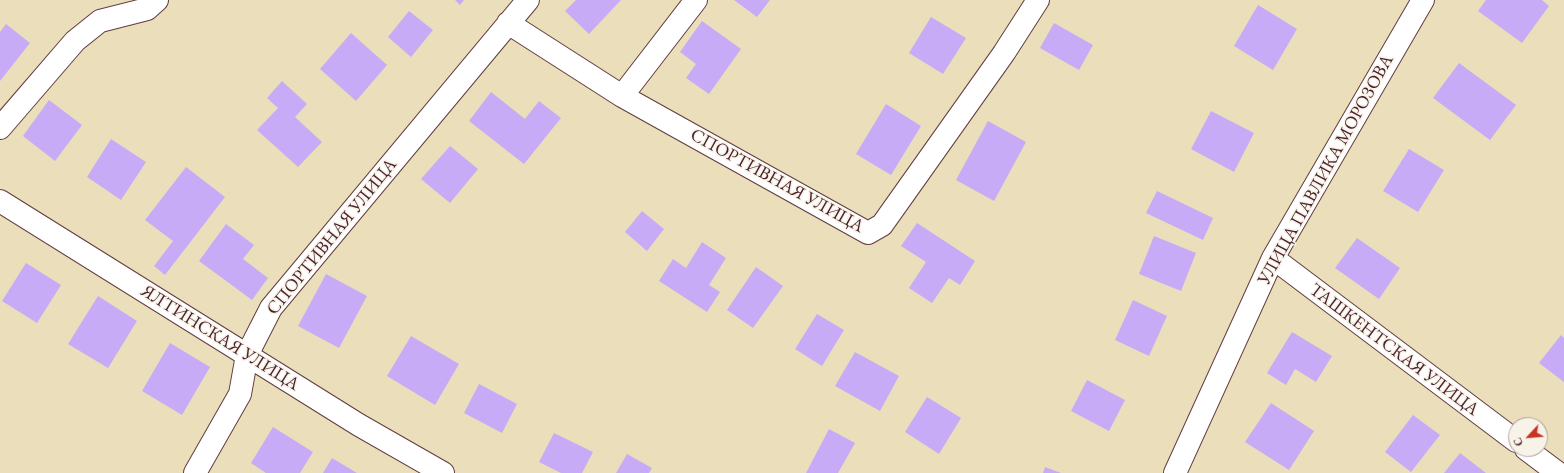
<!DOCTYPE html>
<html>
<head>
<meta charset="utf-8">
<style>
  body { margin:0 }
  #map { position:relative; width:1564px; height:473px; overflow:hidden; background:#eadebb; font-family:"EB Garamond",serif }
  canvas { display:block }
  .north { position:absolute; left:1508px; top:417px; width:40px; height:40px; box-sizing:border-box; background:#f7f3e8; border:1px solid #b29e9c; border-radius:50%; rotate:244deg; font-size:11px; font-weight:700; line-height:16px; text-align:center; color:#4a1f2b }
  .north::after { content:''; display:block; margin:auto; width:14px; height:18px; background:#c8321e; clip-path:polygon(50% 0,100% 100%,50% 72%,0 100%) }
</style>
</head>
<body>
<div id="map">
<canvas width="1564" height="473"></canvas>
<div class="north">С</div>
</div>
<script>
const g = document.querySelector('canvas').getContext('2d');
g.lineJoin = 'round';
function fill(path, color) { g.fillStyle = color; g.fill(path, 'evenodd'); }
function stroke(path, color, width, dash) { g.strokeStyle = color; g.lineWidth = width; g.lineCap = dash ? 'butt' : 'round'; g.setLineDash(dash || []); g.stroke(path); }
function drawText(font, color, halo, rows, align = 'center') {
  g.font = font + ' "EB Garamond",serif'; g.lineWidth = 3; g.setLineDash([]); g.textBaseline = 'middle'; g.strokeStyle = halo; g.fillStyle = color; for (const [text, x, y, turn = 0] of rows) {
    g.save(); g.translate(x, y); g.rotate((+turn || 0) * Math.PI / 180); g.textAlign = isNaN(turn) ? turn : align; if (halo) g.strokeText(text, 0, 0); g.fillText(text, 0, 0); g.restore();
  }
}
const building = new Path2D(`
  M455,0H464L460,5Z
  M576,0H621L589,34L565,11Z
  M734,0H770L757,17Z
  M1486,0H1542L1549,6L1522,43L1478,11Z
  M1258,5L1297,29L1273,70L1234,46Z
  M409,11L433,30L411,57L388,37Z
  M931,17L966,38L943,74L909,53Z
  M702,21L741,49L709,94L686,78L696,64L680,52Z
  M1054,23L1093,45L1079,70L1040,48Z
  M6,24L30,43L0,81V32Z
  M351,33L387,65L356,101L320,69Z
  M1459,63L1516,105L1490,140L1433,98Z
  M282,81L307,104L295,117L322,142L298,167L257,130L278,108L267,98Z
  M491,92L525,119L539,101L561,118L524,164L469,121Z
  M49,100L82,125L55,161L23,136Z
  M886,104L921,126L891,175L856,154Z
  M1211,111L1254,133L1234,172L1191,149Z
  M988,121L1026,142L994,201L956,180Z
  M111,139L146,162L121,200L87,177Z
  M450,146L478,169L450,203L421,179Z
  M1409,149L1444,170L1418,212L1383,191Z
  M186,167L225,197L165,275L154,266L173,241L145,220Z
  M1157,191L1213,218L1203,240L1146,213Z
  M642,211L664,229L647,251L625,232Z
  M917,223L975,261L960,285L949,278L932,303L909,288L926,262L901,246Z
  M226,224L254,245L243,259L268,278L252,300L199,261Z
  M1154,236L1196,253L1181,291L1139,274Z
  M1357,238L1400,268L1379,299L1335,268Z
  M702,242L726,258L709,285L720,292L707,312L659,281L673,259L686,268Z
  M26,263L61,285L37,323L2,301Z
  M756,267L783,286L753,328L727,310Z
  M326,274L367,296L339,348L298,326Z
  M98,296L137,321L108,368L68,344Z
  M1133,300L1167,316L1149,356L1115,340Z
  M817,314L844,330L822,366L795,349Z
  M1292,332L1332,356L1316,382L1295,369L1286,385L1267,373Z
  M1561,335L1564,338V382L1539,363Z
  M411,336L459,364L435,405L387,376Z
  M170,343L210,367L182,415L142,391Z
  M855,352L899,376L880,411L835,386Z
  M1087,380L1125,400L1109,431L1071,411Z
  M479,384L517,404L502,433L464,413Z
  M927,397L961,418L939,454L905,432Z
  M1271,403L1314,431L1289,470L1245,442Z
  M1413,415L1440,435L1411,472L1385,452Z
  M273,427L313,452L300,473H266L251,463Z
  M829,429L855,443L838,473H806Z
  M554,433L593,452L582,473H561L539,462Z
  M1460,453L1486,473H1444Z
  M627,454L652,468L649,473H616Z
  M332,458L357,473H323Z
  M1045,467L1061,473H1043Z`);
const minor = new Path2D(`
  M508,23L622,96L868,233L882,225L1004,53L1038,0
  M622,96L696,0
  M0,128L75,41L100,21L147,9L157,0
  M0,201L359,425L443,473
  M1273,258L1516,441
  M1526,449L1558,473
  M195,473L240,394L247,355L271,308L528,0
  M1175,473L1273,258L1423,0`);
const streetNames = [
  ["УЛИЦА ПАВЛИКА МОРОЗОВА",1326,170,-61],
  ["СПОРТИВНАЯ УЛИЦА",777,181,29],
  ["СПОРТИВНАЯ УЛИЦА",332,237,-51],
  ["ЯЛТИНСКАЯ УЛИЦА",220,338,32],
  ["ТАШКЕНТСКАЯ УЛИЦА",1394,350,37]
];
fill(building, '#c8abf6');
stroke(minor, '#623c41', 24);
stroke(minor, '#fff', 22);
drawText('18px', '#4a1f2b', '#f7f3e8', streetNames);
</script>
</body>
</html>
